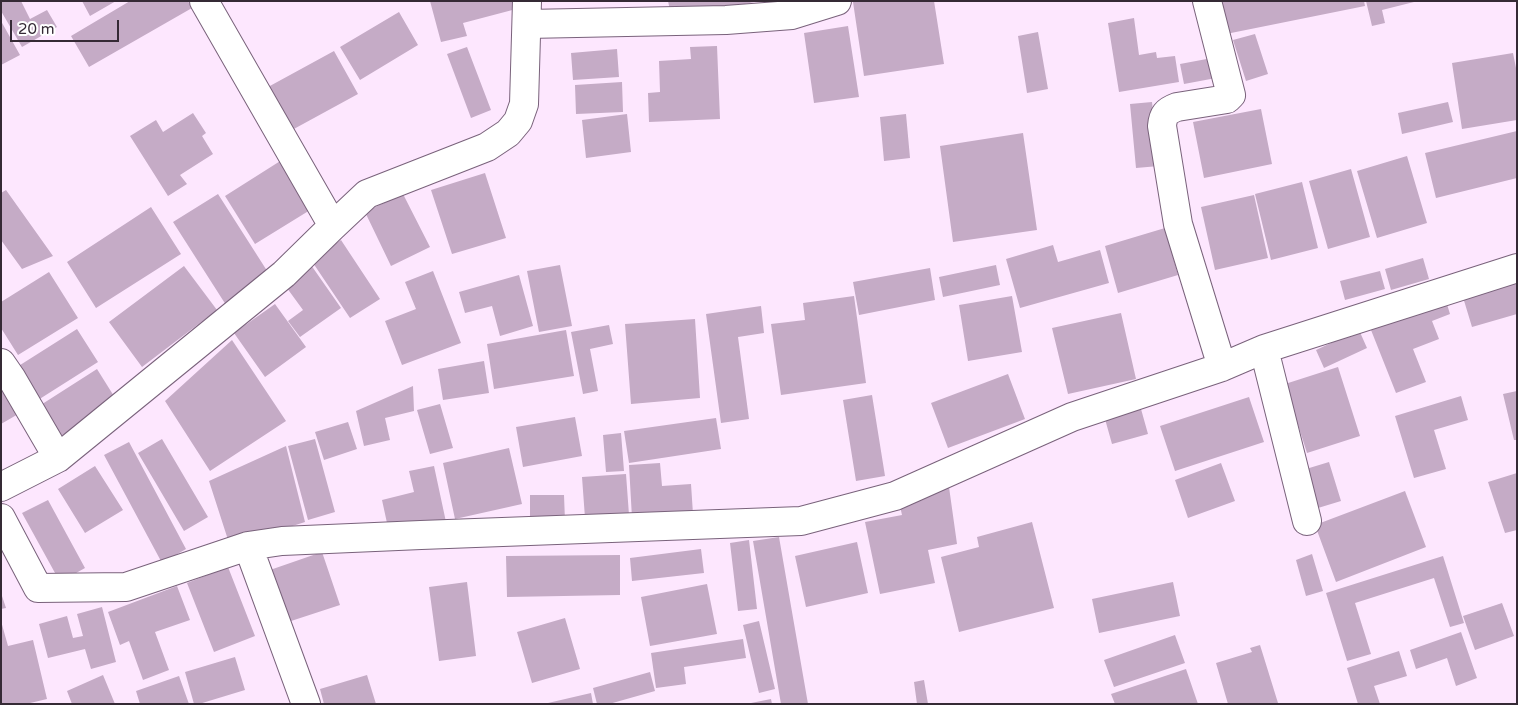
<!DOCTYPE html>
<html>
<head>
<meta charset="utf-8">
<style>
  body { margin:0 }
  #map { position:relative; width:1518px; height:705px; overflow:hidden; background:#fde7fe; font-family:"Varela Round",sans-serif }
  canvas { display:block }
  .frame { position:absolute; inset:0; border:2px solid #352a35; pointer-events:none }
  .scale { position:absolute; left:10px; top:20px; width:109px; height:22px; box-sizing:border-box; border:2px solid #352a35; border-top:0; padding-left:6px; font-size:15px; line-height:18px; white-space:nowrap; color:#352a35; -webkit-text-stroke:4px #fff; paint-order:stroke }
</style>
</head>
<body>
<div id="map">
<canvas width="1518" height="705"></canvas>
<div class="frame"></div>
<div class="scale">20 m</div>
</div>
<script>
const g = document.querySelector('canvas').getContext('2d');
g.lineJoin = 'round';
function fill(path, color) { g.fillStyle = color; g.fill(path, 'evenodd'); }
function stroke(path, color, width, dash) { g.strokeStyle = color; g.lineWidth = width; g.lineCap = dash ? 'butt' : 'round'; g.setLineDash(dash || []); g.stroke(path); }
const building = new Path2D(`
  M1,1H21L30,19L47,10L57,27L22,47L1,11Z
  M82,1H116L90,16Z
  M130,1H188L192,8L89,67L71,36Z
  M430,1H518L520,8L463,23L467,36L441,42Z
  M668,1H754V2L672,20Z
  M858,1H934L944,64L864,76L853,2Z
  M1223,1H1364L1365,6L1226,34L1220,2Z
  M1366,1H1414V2L1382,10L1385,23L1372,26Z
  M399,12L418,45L360,80L340,47Z
  M1134,18L1139,55L1156,52L1157,58L1175,56L1179,82L1119,92L1108,23Z
  M1,21L20,55L1,65Z
  M848,26L859,97L814,103L804,33Z
  M1038,32L1048,89L1027,93L1018,36Z
  M1255,34L1268,74L1246,81L1233,40Z
  M717,46L720,119L649,122L648,93L660,92L659,61L691,59L690,47Z
  M467,47L491,110L471,118L447,54Z
  M617,49L619,77L573,80L571,53Z
  M334,51L358,94L292,130L268,87Z
  M1513,53L1517,73V120L1462,129L1452,63Z
  M1212,58L1216,78L1184,84L1180,64Z
  M622,82L623,112L576,114L575,85Z
  M1152,102L1159,166L1136,168L1130,104Z
  M1448,102L1453,122L1402,134L1398,113Z
  M1261,109L1272,164L1204,178L1193,122Z
  M193,113L206,133L202,136L213,154L180,175L187,184L168,196L130,136L156,120L163,132Z
  M627,114L631,152L586,158L582,120Z
  M906,114L910,158L884,161L880,117Z
  M1517,131V178L1436,198L1425,153Z
  M1023,133L1037,230L953,242L940,146Z
  M1407,156L1427,223L1377,238L1357,171Z
  M285,158L315,207L255,244L225,196Z
  M1351,169L1370,237L1328,249L1309,181Z
  M485,173L506,238L452,254L431,190Z
  M1302,182L1318,248L1271,260L1255,194Z
  M6,190L53,256L22,269L1,240V193Z
  M218,194L271,277L226,305L173,222Z
  M403,194L430,247L391,266L365,212Z
  M1254,195L1268,258L1215,270L1201,207Z
  M151,207L181,254L96,308L67,262Z
  M1165,228L1178,275L1118,293L1105,246Z
  M341,240L380,299L350,318L311,260Z
  M1053,245L1058,262L1100,250L1109,283L1020,308L1006,259Z
  M1423,258L1429,279L1391,290L1385,269Z
  M311,265L341,308L300,337L288,321L303,310L284,284Z
  M560,265L572,326L539,332L527,271Z
  M996,265L1000,285L943,297L939,277Z
  M184,266L217,310L142,367L109,322Z
  M930,268L935,300L859,315L853,282Z
  M433,271L461,343L402,365L385,321L416,309L405,282Z
  M1380,271L1385,289L1345,300L1340,281Z
  M49,272L78,318L18,355L1,328V302Z
  M519,275L533,326L500,336L492,306L465,313L459,292Z
  M1517,278V314L1472,327L1462,294Z
  M854,296L866,383L781,395L771,324L805,320L803,303Z
  M1012,296L1022,352L968,361L959,305Z
  M1446,301L1450,314L1432,321L1439,339L1413,349L1426,382L1396,393L1371,330Z
  M275,304L306,347L265,377L234,333Z
  M761,306L764,333L738,337L749,419L721,423L706,314Z
  M1121,313L1136,379L1068,394L1052,328Z
  M695,319L700,398L631,404L625,324Z
  M609,325L613,344L590,349L598,391L583,394L571,332Z
  M77,329L98,362L38,400L17,367Z
  M566,330L574,376L494,389L487,344Z
  M1359,330L1367,348L1324,368L1316,350Z
  M232,340L286,421L210,471L165,401Z
  M484,361L489,393L443,400L438,369Z
  M1338,367L1360,436L1307,453L1285,384Z
  M97,369L117,401L56,439L36,408Z
  M1008,374L1025,419L948,448L931,403Z
  M1,384L20,413L1,424Z
  M413,386L414,411L385,418L390,440L364,446L356,411Z
  M1517,391V440H1514L1503,394Z
  M872,395L885,476L856,481L843,400Z
  M1461,396L1468,420L1434,430L1446,469L1414,478L1395,416Z
  M1249,397L1264,442L1175,471L1160,426Z
  M440,404L453,448L430,454L417,410Z
  M1141,409L1148,434L1112,444L1105,419Z
  M575,417L582,456L523,467L516,427Z
  M716,418L721,449L629,463L624,431Z
  M348,422L357,449L324,460L315,432Z
  M621,433L624,471L606,472L603,435Z
  M162,439L208,517L184,531L138,453Z
  M315,439L335,512L308,520L288,446Z
  M129,442L186,549L162,563L104,455Z
  M286,446L305,522L230,546L209,481Z
  M509,448L522,504L455,519L443,463Z
  M1329,462L1341,501L1318,508L1306,469Z
  M660,463L662,486L691,484L693,514L632,518L629,465Z
  M1221,463L1235,501L1188,518L1175,480Z
  M95,466L123,510L85,533L58,489Z
  M434,466L446,522L387,523L382,500L414,492L409,471Z
  M1517,473V530L1505,533L1488,482Z
  M626,474L629,515L585,518L582,477Z
  M949,487L957,544L928,550L935,583L880,594L865,522L902,515L900,506Z
  M1405,491L1426,547L1336,582L1315,525Z
  M530,495H564L565,521L530,520Z
  M48,500L85,568L60,582L22,513Z
  M1032,522L1054,608L959,632L941,557L979,547L977,537Z
  M779,537L808,704H781L753,541Z
  M749,540L757,609L738,611L730,543Z
  M857,542L868,593L806,607L795,556Z
  M701,549L704,573L632,581L630,558Z
  M322,552L340,605L288,622L270,570Z
  M1312,554L1323,591L1306,596L1296,560Z
  M620,555V595L507,597L506,556Z
  M1443,556L1464,623L1450,627L1434,578L1355,603L1371,654L1347,661L1326,593Z
  M228,567L255,636L214,652L187,583Z
  M467,582L476,656L439,661L429,587Z
  M1173,582L1180,616L1099,633L1092,599Z
  M707,584L717,634L650,646L641,597Z
  M177,586L190,620L155,632L169,670L143,680L129,641L120,645L108,612Z
  M1,593L6,608L1,609Z
  M1502,603L1514,636L1475,650L1463,616Z
  M102,607L116,662L91,669L85,649L48,658L39,624L67,616L73,638L83,636L77,614Z
  M565,618L580,669L532,683L517,632Z
  M1,621L8,646L33,640L47,699L26,704H1Z
  M759,621L775,689L759,693L743,625Z
  M1461,632L1477,678L1456,686L1447,658L1416,669L1410,650Z
  M1175,635L1185,663L1114,687L1104,660Z
  M743,639L746,658L684,667L686,684L656,688L651,653Z
  M1260,645L1278,703L1228,704L1216,663L1252,652L1250,648Z
  M1399,651L1407,676L1374,686L1380,704H1358L1347,668Z
  M235,657L245,690L199,704H194L185,672Z
  M1186,669L1198,704H1115L1111,694Z
  M650,672L655,691L609,704H597L593,688Z
  M103,675L115,704H72L67,691Z
  M367,675L376,704H324L320,689Z
  M179,676L189,704H140L136,691Z
  M924,680L928,704H917L914,682Z
  M591,693L593,704H549L548,703Z
  M771,699L772,704H751V703Z`);
const minor = new Path2D(`
  M1207,1L1231,95L1227,99L1177,107C1166,111 1163,115 1162,126L1178,224L1222,367
  M527,24L726,20L792,15L837,1
  M333,226L367,194L487,147L508,133L518,121L524,104L527,1
  M1264,349L1307,521
  M1,363L12,379L58,458
  M1,487L58,458L284,274L333,226L204,1
  M1,518L38,588L126,587L248,546L282,541L421,535L801,521L895,496L1072,417L1222,367L1264,349L1517,268
  M248,546L306,704`);
fill(building, '#c5abc6');
stroke(minor, '#79627b', 30);
stroke(minor, '#fff', 28);
</script>
</body>
</html>
